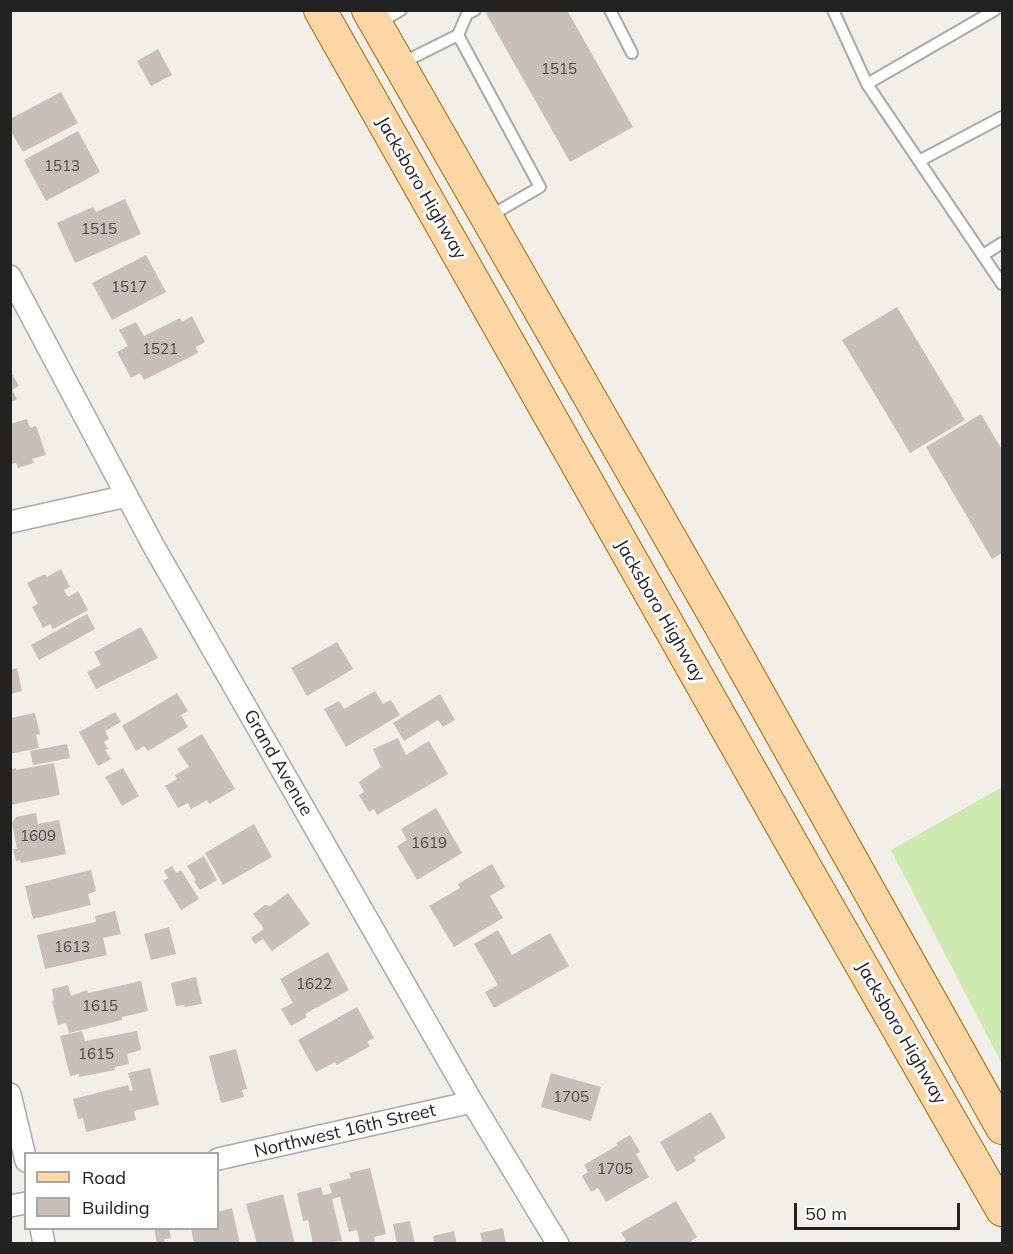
<!DOCTYPE html>
<html>
<head>
<meta charset="utf-8">
<style>
  body { margin:0 }
  #map { position:relative; width:1013px; height:1254px; overflow:hidden; background:#f2efe9; font-family:Mulish,sans-serif }
  canvas { display:block }
  .frame { position:absolute; inset:0; border:12px solid #222; pointer-events:none }
  .legend { position:absolute; left:24px; top:1152px; width:195px; height:78px; box-sizing:border-box; background:#fff; border:2px solid #a7a7a7; margin:0; padding:8px 10px; list-style:none; font-size:18px; color:#222 }
  .legend li { display:flex; align-items:center; gap:12px; height:30px }
  .legend b { width:30px; border:2px solid #a7a7a7 }
  .scale { position:absolute; left:794px; top:1203px; width:166px; height:27px; box-sizing:border-box; border:3px solid #222; border-top:0; padding-left:8px; font-size:18px; line-height:21px; white-space:nowrap; color:#222; -webkit-text-stroke:4px #fff; paint-order:stroke }
</style>
</head>
<body>
<div id="map">
<canvas width="1013" height="1254"></canvas>
<div class="frame"></div>
<ul class="legend">
<li><b style="height:8px;background:#fcd6a4"></b>Road</li>
<li><b style="height:16px;background:#c7bfb8"></b>Building</li>
</ul>
<div class="scale">50 m</div>
</div>
<script>
const g = document.querySelector('canvas').getContext('2d');
g.lineJoin = 'round';
function fill(path, color) { g.fillStyle = color; g.fill(path, 'evenodd'); }
function stroke(path, color, width, dash) { g.strokeStyle = color; g.lineWidth = width; g.lineCap = dash ? 'butt' : 'round'; g.setLineDash(dash || []); g.stroke(path); }
function drawText(font, color, halo, rows, align = 'center') {
  g.font = font + ' Mulish,sans-serif'; g.lineWidth = 6; g.setLineDash([]); g.textBaseline = 'middle'; g.strokeStyle = halo; g.fillStyle = color; for (const [text, x, y, turn = 0] of rows) {
    g.save(); g.translate(x, y); g.rotate((+turn || 0) * Math.PI / 180); g.textAlign = isNaN(turn) ? turn : align; if (halo) g.strokeText(text, 0, 0); g.fillText(text, 0, 0); g.restore();
  }
}
const grass = new Path2D(`
  M1002,787V1064L891,850Z`);
const building = new Path2D(`
  M484,10H567L633,127L570,162Z
  M158,49L172,75L151,86L137,61Z
  M61,92L78,123L23,152L10,130V119Z
  M78,131L100,172L46,201L24,160Z
  M125,199L141,234L75,263L57,223L93,207L96,212Z
  M146,255L166,292L112,320L92,283Z
  M897,307L965,420L910,453L842,340Z
  M192,316L205,342L196,347L198,353L144,380L140,373L131,378L117,352L128,346L119,330L136,322L144,336L180,318L182,322Z
  M10,371L19,386L12,390L17,399L10,403Z
  M981,414L1002,450V553L992,559L926,447Z
  M27,419L30,428L36,426L46,455L32,459L34,463L18,468L16,463L10,464V424Z
  M61,569L70,587L64,590L68,597L78,591L88,610L53,629L50,624L43,628L32,607L38,604L27,583L45,574L47,577Z
  M87,614L95,629L39,660L31,645Z
  M141,627L158,658L96,689L87,672L101,665L94,652Z
  M337,642L353,669L307,696L291,668Z
  M17,668L22,691L10,694V670Z
  M375,691L383,704L391,700L400,715L346,747L324,709L339,701L344,709Z
  M177,693L188,711L181,715L188,727L148,751L144,746L136,751L122,726Z
  M440,694L455,720L443,727L438,720L404,741L393,723Z
  M115,712L121,722L105,731L109,739L104,742L108,749L105,750L111,759L98,766L79,732Z
  M35,713L40,734L36,735L39,748L10,754V718Z
  M202,734L235,789L209,804L207,800L191,809L188,803L178,808L165,786L177,779L175,775L189,767L177,749Z
  M398,738L406,755L429,741L448,774L377,815L374,809L369,812L359,795L364,792L359,782L381,767L373,749Z
  M67,744L70,758L33,765L30,751Z
  M54,763L60,795L10,805V769L16,768V770Z
  M123,768L139,796L122,806L105,777Z
  M436,808L462,853L417,880L397,846L407,840L401,829Z
  M36,813L38,824L59,820L66,854L21,863L20,860L16,861L13,849H17L12,823L16,817Z
  M254,824L272,857L223,885L205,853Z
  M204,856L217,880L200,890L194,881L196,880L187,866Z
  M492,864L505,887L490,896L503,918L454,947L429,906L460,888L458,884Z
  M172,866L176,873L181,870L199,899L181,910L163,881L168,878L164,871Z
  M91,870L96,891L88,894L91,905L33,919L25,886Z
  M288,893L310,924L272,951L263,939L255,944L251,938L264,929L253,914L265,905L270,906Z
  M115,911L121,934L103,938L107,955L45,969L37,935L96,922L95,916Z
  M169,927L176,954L151,960L144,934Z
  M498,930L512,955L550,933L569,966L494,1008L485,992L498,985L474,944Z
  M328,952L349,990L305,1014L307,1017L291,1026L281,1009L293,1003L280,979Z
  M196,977L202,1004L185,1007L184,1005L176,1006L171,983Z
  M141,981L148,1011L122,1017V1020L69,1033L66,1023L58,1025L52,1001L54,1000L52,989L68,985L71,996L87,990L88,993Z
  M357,1007L374,1038L367,1042L370,1046L337,1065L335,1062L316,1072L298,1040Z
  M82,1031L85,1041L137,1031L141,1050L127,1054L129,1064L115,1067V1070L79,1077V1074L70,1076L60,1036Z
  M236,1049L247,1089L242,1090L244,1097L221,1103L209,1056Z
  M150,1068L159,1105L134,1111L136,1120L86,1132L83,1118L78,1119L73,1099L128,1085L130,1091L133,1090L128,1073Z
  M551,1073L601,1087L591,1121L541,1107Z
  M711,1112L726,1138L694,1157L696,1161L677,1172L660,1142Z
  M630,1135L640,1152L636,1154L649,1177L606,1202L598,1188L591,1192L582,1176L588,1172L584,1165L618,1145L616,1143Z
  M370,1168L386,1234L374,1237L375,1243L360,1244L357,1230L349,1232L340,1197L332,1199L342,1241L313,1244L308,1220L303,1221L297,1193L321,1187L323,1195L332,1193L329,1184L351,1178L349,1173Z
  M283,1194L295,1244H257L246,1204Z
  M676,1201L697,1237L687,1244H620L626,1240L621,1233Z
  M232,1208L240,1244H194L191,1228H218V1212Z
  M410,1221L415,1244H397L393,1224Z
  M154,1228H169L171,1238L164,1239L165,1244H157Z
  M503,1228L506,1244H476L482,1241L480,1233Z
  M454,1231L457,1244H434L433,1236Z`);
const service = new Path2D(`
  M610,10L632,53
  M833,10L867,84L995,10
  M379,23L401,10
  M458,35L540,187L490,216
  M400,64L458,35L467,14L475,10
  M867,84L1002,284
  M919,161L1002,117
  M983,255L1002,243`);
const minor = new Path2D(`
  M10,276L153,545L472,1102L558,1244
  M10,522L127,496
  M10,1094L26,1161
  M218,1159L472,1102
  M10,1206L26,1203
  M41,1228L44,1244`);
const primary = new Path2D(`
  M320,10L808,872L1002,1210
  M368,10L724,632L1002,1128`);
const numberNames = [
  ["1515",559,69],
  ["1513",62,166],
  ["1515",99,229],
  ["1517",129,287],
  ["1521",160,349],
  ["1609",38,836],
  ["1619",429,843],
  ["1613",72,947],
  ["1622",314,984],
  ["1615",100,1006],
  ["1615",96,1054],
  ["1705",571,1097],
  ["1705",615,1169]
];
const streetNames = [
  ["Jacksboro Highway",421,188,60],
  ["Jacksboro Highway",660,611,60],
  ["Grand Avenue",278,763,60],
  ["Jacksboro Highway",901,1033,60],
  ["Northwest 16th Street",345,1131,-13]
];
fill(grass, '#cdebb0');
fill(building, '#c7bfb8');
stroke(service, '#a9a9a9', 14);
stroke(minor, '#a9a9a9', 24);
stroke(primary, '#a06b00', 34);
stroke(service, '#fff', 10);
stroke(minor, '#fff', 21);
stroke(primary, '#fcd6a4', 32);
drawText('15px', '#4b4948', null, numberNames);
drawText('18px', '#222', '#fff', streetNames);
</script>
</body>
</html>
